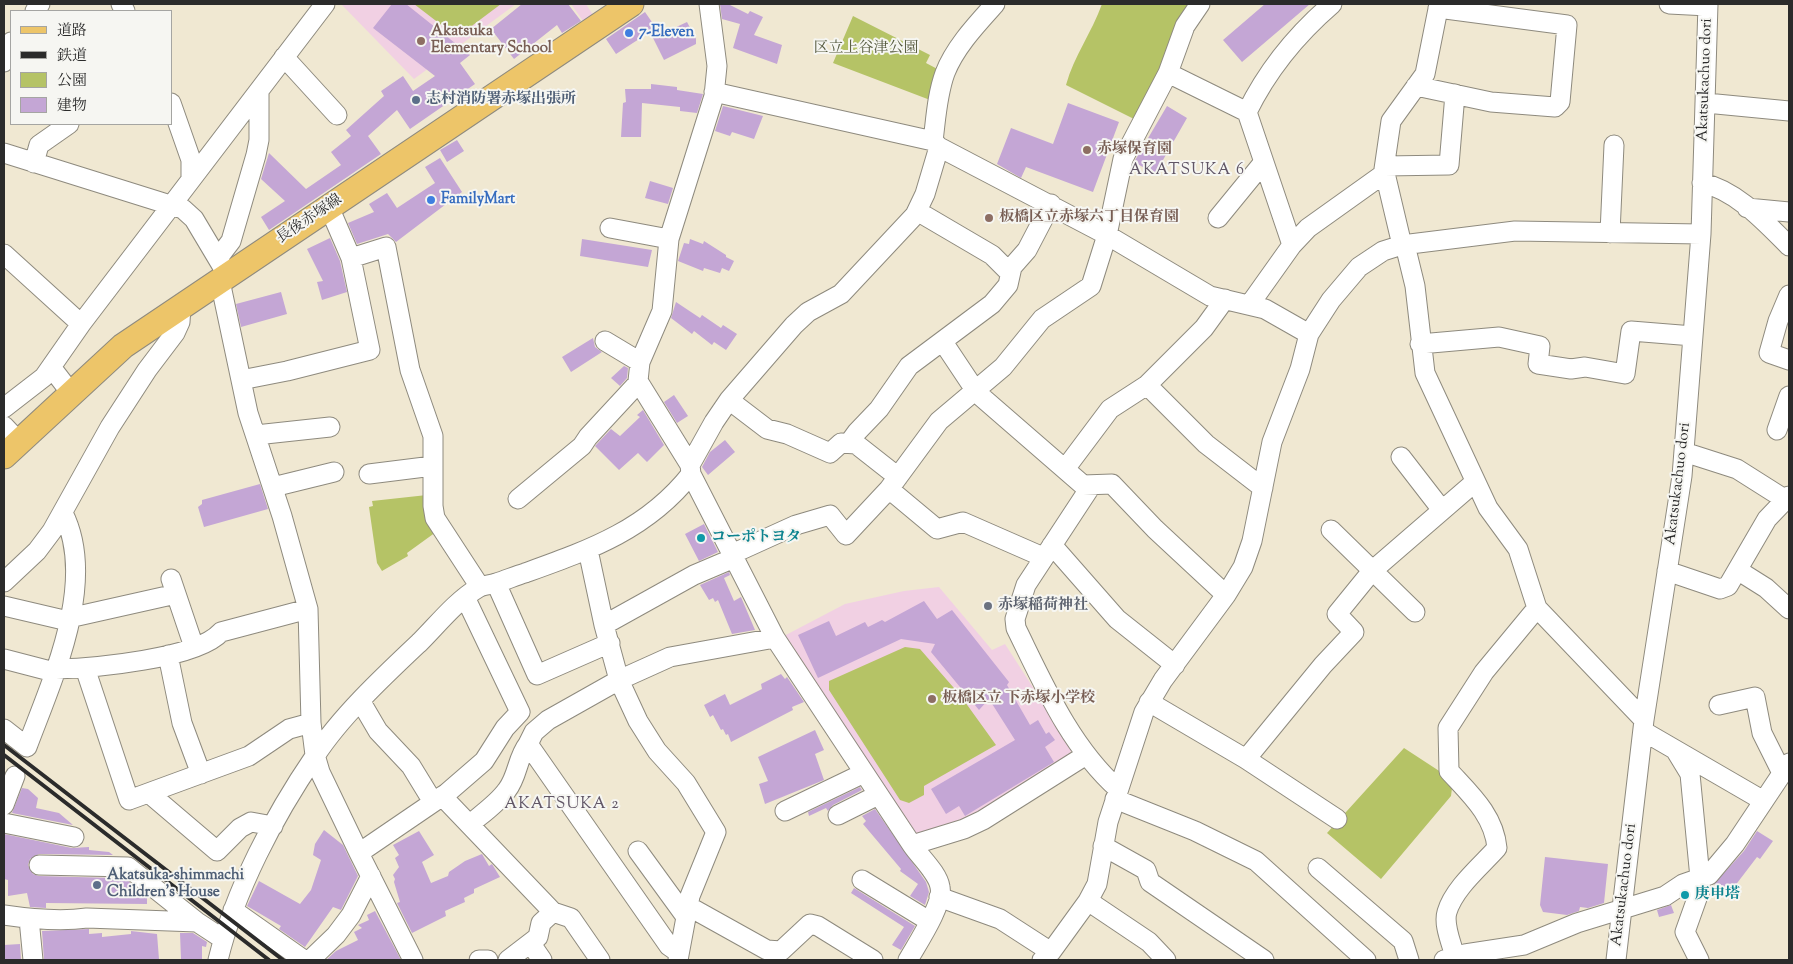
<!DOCTYPE html>
<html>
<head>
<meta charset="utf-8">
<style>
  body { margin:0 }
  #map { position:relative; width:1793px; height:964px; overflow:hidden; background:#f0e8d2; font-family:"Sorts Mill Goudy","Noto Serif JP",serif }
  canvas { display:block }
  .frame { position:absolute; inset:0; border:5px solid #2b2b2b; pointer-events:none }
  .legend { position:absolute; left:10px; top:10px; width:162px; height:115px; box-sizing:border-box; background:#f6f6f2; border:1px solid #a5a5a2; margin:0; padding:6px 9px; list-style:none; font-size:15px; color:#2b2b2b }
  .legend li { display:flex; align-items:center; gap:10px; height:25px }
  .legend b { width:25px; border:1px solid #a5a5a2 }
</style>
</head>
<body>
<div id="map">
<canvas width="1793" height="964"></canvas>
<div class="frame"></div>
<ul class="legend">
<li><b style="height:6px;background:#edc569"></b>道路</li>
<li><b style="height:6px;background:#2b2b2b"></b>鉄道</li>
<li><b style="height:14px;background:#b5c366"></b>公園</li>
<li><b style="height:14px;background:#c4a6d5"></b>建物</li>
</ul>
</div>
<script>
const g = document.querySelector('canvas').getContext('2d');
g.lineJoin = 'round';
function fill(path, color) { g.fillStyle = color; g.fill(path, 'evenodd'); }
function stroke(path, color, width, dash) { g.strokeStyle = color; g.lineWidth = width; g.lineCap = dash ? 'butt' : 'round'; g.setLineDash(dash || []); g.stroke(path); }
function drawText(font, color, halo, rows, align = 'center') {
  g.font = font + ' "Sorts Mill Goudy","Noto Serif JP",serif'; g.lineWidth = 4; g.setLineDash([]); g.textBaseline = 'middle'; g.strokeStyle = halo; g.fillStyle = color; for (const [text, x, y, turn = 0] of rows) {
    g.save(); g.translate(x, y); g.rotate((+turn || 0) * Math.PI / 180); g.textAlign = isNaN(turn) ? turn : align; if (halo) g.strokeText(text, 0, 0); g.fillText(text, 0, 0); g.restore();
  }
}
const built = new Path2D(`
  M341,4H516L414,79Z
  M571,4H586L593,15L583,21Z
  M939,587L992,650L1005,644L1072,748L1068,759L972,817L913,835L782,637L845,604L904,591Z`);
const green = new Path2D(`
  M414,4H501L457,37Z
  M1102,4H1196L1136,120L1066,85C1074,56 1092,32 1102,4Z
  M853,16L930,55L926,63L945,73L938,103L833,63Z
  M427,495L436,532L407,553L408,556L382,571L377,563L369,507L373,506L372,501Z
  M905,647L920,649L960,695L996,745L924,786V795L909,803L900,800L829,690V681Z
  M1404,748L1453,780L1451,796L1381,879L1327,833Z`);
const building = new Path2D(`
  M392,4H406L470,55L460,63L475,84L410,129L397,110L368,136L381,154L269,230L261,217L285,201L261,179L269,153L306,189L341,165L331,152L351,136L346,130L384,96L381,91L403,76L413,91L435,76L373,28Z
  M522,4H568L581,21L562,33L557,25L514,59L491,29Z
  M720,4H728L748,14L750,11L763,17L754,35L782,45L777,64L733,48L740,24L722,19Z
  M1265,4H1310L1242,62L1223,40Z
  M645,12L656,28L616,54L606,39Z
  M687,22L696,39V44L664,60L653,38Z
  M651,84L677,87V90L703,94L697,113L680,111V107L642,103L641,137H621L623,103L626,102L625,89H651Z
  M1068,103L1119,122L1093,192L1026,167L1021,178L997,164L1011,128L1053,144Z
  M723,106L763,116L754,139L732,132L730,136L715,131Z
  M1167,106L1187,118L1155,174L1134,162Z
  M457,140L464,151L447,162L440,150Z
  M440,158L462,192L396,242L388,234L357,244L348,223L374,212L369,204L387,193L397,208L435,183L425,167Z
  M650,181L673,188L668,204L645,198Z
  M330,238L340,261L347,292L322,300L317,282L323,281L307,249Z
  M582,239L652,250L648,267L580,256Z
  M690,239L703,244L704,241L726,255V257L734,261L729,271L722,268L720,273L704,268L703,271L678,261L684,243L689,244Z
  M281,292L287,314L241,327L236,304Z
  M676,302L700,318L702,315L721,328L723,325L737,334L726,350L714,342L712,345L694,331L692,334L671,318Z
  M593,338L595,347L602,352L571,372L562,357Z
  M624,366L628,368L627,378L620,386L611,378Z
  M674,395L688,416L677,423L664,402Z
  M643,410L664,445L647,462L638,453L619,470L595,446L611,429L620,436L640,417L637,415Z
  M725,440L735,452L708,475L702,467L710,452Z
  M260,484L268,509L204,527L198,507L202,504V500Z
  M704,524L718,552L699,561L685,534Z
  M729,572L730,575L724,578L734,601L741,597L755,630L732,634L718,600L715,602L713,598L709,600L700,585Z
  M924,601L937,619L952,610L1009,682L1007,685L1030,725L1038,720L1046,734L1049,732L1055,740L1045,747L1054,762L965,816L959,806L946,814L931,789L1015,740L989,699L979,710L931,652L935,644L901,639L818,678L798,635L829,621L836,636L865,622L868,627L882,620L885,622Z
  M781,674L785,679L787,677L804,702L792,707L793,710L731,742L728,734L726,735L723,729L721,730L713,715L710,717L704,705L725,694L730,705L762,689L761,684Z
  M815,730L824,750L815,754L824,780L765,804L759,784L768,781L758,757Z
  M860,787L862,790L833,805L828,811L826,808L809,816L808,812Z
  M22,788L28,789L38,798L36,808L59,813L73,825L12,813Z
  M875,809L926,882L929,892L925,905L910,896L918,884L900,871L901,869L863,824L866,821L862,816Z
  M324,830L343,845L358,876L341,910L333,907L305,947L279,929L281,926L247,906L259,881L300,904L311,890L321,860L313,855L315,844Z
  M419,831L434,855L422,862L431,883L448,876L449,872L465,861L482,854L489,866L492,864L500,877L474,889V893L464,898L465,902L445,911L446,916L412,933L397,903L400,902L394,882L395,879L393,875L399,867L395,858L399,855L393,845Z
  M1757,831L1773,841L1760,859L1757,857L1728,895L1714,884L1744,851Z
  M4,834L72,848L89,847V850L109,852L113,855L39,854L30,859L28,865L33,874L39,876L115,878V880H127L147,896V904L46,903V908L30,907L27,893L8,896V880L4,879Z
  M1545,857L1608,864L1604,903L1588,908L1580,907L1579,911L1567,915L1543,912L1540,905Z
  M854,888L915,926L901,950L892,945L904,927L851,893Z
  M1671,905L1674,913L1659,917L1657,910Z
  M375,911L401,960H326L336,951L358,940L354,932L362,928L358,925L369,920L367,915Z
  M89,929V934L102,933V937L131,934V931L157,934L159,959L44,960L42,931Z
  M180,933H193L207,942L206,947L202,946V959H181Z
  M20,944L21,960H4V945Z`);
const minor = new Path2D(`
  M121,4L125,11
  M709,4L717,66L714,96L669,239L662,311L640,362L638,381L690,465L691,474L775,638L912,845C920,857 938,873 940,887C944,904 917,944 908,960
  M1669,4L1708,6
  M35,11L40,4
  M284,57L337,115
  M4,62L11,42
  M1168,73L1247,112L1292,245
  M1416,86L1491,102L1555,107L1560,102L1567,25L1438,8
  M714,92L933,141L939,147L1107,235L1210,296L1265,309L1309,334
  M171,103L191,160V178
  M1706,103L1789,111
  M1247,112C1268,69 1296,35 1332,4
  M933,141C936,118 937,95 945,73C955,47 977,24 995,4
  M4,153L183,209L194,219L228,276
  M34,163L39,145L69,124
  M1385,166L1449,165L1455,94
  M1702,183C1736,190 1765,222 1789,246
  M1747,208L1789,212
  M917,211L992,255L1010,273
  M1218,218L1263,163
  M610,228L669,239
  M1610,233L1614,145
  M1402,245L1384,169L1391,121L1425,74L1439,4
  M1405,245L1415,286L1425,373L1488,508L1518,549L1537,608L1644,720
  M4,254L81,324
  M218,258L231,241L256,155L259,140V92
  M351,258L386,247L410,370L433,436V506L435,518L480,587
  M220,281L248,413L282,516L308,609L311,723L315,755L320,772L359,853L413,960
  M1789,295L1778,321L1769,353L1789,360
  M1250,304L1292,245L1308,228L1385,173
  M605,341L640,362
  M943,342L977,393L1083,485L1112,484L1155,529L1226,595
  M1420,344L1499,337L1540,346L1538,364L1571,369L1585,367L1625,374L1631,331L1693,336
  M51,367L71,393
  M241,380L287,371L370,350L351,258L329,207
  M1147,385L1206,444L1263,488
  M729,400L767,429L787,434L830,453L841,443L856,444L898,477
  M4,408L44,377L81,324L325,4
  M4,426L19,442
  M1777,430L1789,396
  M256,435L330,427
  M849,443L857,432L879,409L909,366L992,304L1008,285L1012,267L1027,250L1051,204
  M1684,452L1737,469L1786,500
  M1401,457L1442,510
  M690,465L714,422L729,400L794,325L808,312L841,294L915,215L925,194L939,147
  M1065,469L1110,409L1147,385L1204,328L1225,299
  M369,474L433,466
  M1091,486L1026,585L1015,619L1016,628C1044,685 1070,746 1118,789
  M273,487L334,472
  M518,499L582,446L588,437L639,382
  M1331,530L1415,612
  M1052,545L1117,619L1175,665
  M588,550L604,625L619,680L638,721L657,751L686,783L716,832L690,896L678,960
  M732,554L796,525L830,515L846,535L889,489
  M1043,557L963,522L937,529L889,489L939,421L1003,367L1042,319L1091,286L1107,235L1123,159L1168,73L1185,26L1200,4
  M1667,571L1720,589L1728,586L1767,519L1789,496
  M1739,571L1766,588L1789,609
  M171,579L194,647
  M4,582L37,551L52,531L110,427L147,370L175,333L180,322L181,306
  M496,583L537,675L610,643
  M4,606L68,621
  M69,618L176,594
  M604,625L694,575L734,558
  M168,655L182,723L201,774
  M4,659L54,672
  M85,668L129,800L249,756L289,729L311,723
  M56,669C93,668 197,659 221,632L308,609
  M361,702L378,731L411,766L433,802
  M1149,702L1246,759L1337,819
  M1719,705L1755,697L1762,733L1782,773
  M4,729L27,747C52,680 98,582 63,513
  M1643,731L1762,800
  M528,744L534,732L548,720L619,680L670,657L775,638
  M1676,751L1690,774L1700,878V890L1685,932L1699,960
  M1246,759L1323,665L1354,632L1337,614L1372,571L1475,482
  M150,794L217,851L240,828L251,822L273,826
  M442,796L553,912L571,918L600,960
  M1115,799L1195,831L1256,861L1366,960
  M4,805L15,776
  M785,811L864,773
  M838,815L878,795
  M4,823L74,837
  M470,824C482,814 498,803 507,790C518,776 517,758 528,744L669,946L679,953
  M912,845L964,829L983,820L1086,755
  M1103,846L1146,870L1150,882L1264,960
  M638,851L686,917
  M359,853L447,793L484,761L505,728L520,712L465,597
  M39,865L128,867L197,922
  M1318,868L1403,941L1409,960
  M862,880L929,921
  M939,897L1000,919L1051,952
  M1088,901L1149,942L1166,960
  M688,906L767,950L781,951L810,924L818,926L873,960
  M233,910L304,960
  M4,915C31,919 59,922 87,918L197,922L223,939
  M29,919L33,960
  M531,944L542,960
  M1455,957C1452,944 1443,925 1447,912C1454,888 1481,866 1497,848C1494,815 1470,794 1449,771L1448,728L1484,672L1537,608
  M218,960C235,890 274,816 315,756C341,716 385,675 420,642C438,624 456,601 478,588C483,585 490,585 496,583C506,580 515,576 525,573C589,550 647,530 691,474
  M310,960L336,935L351,915L371,876
  M479,960H488
  M508,960L538,937L541,923L553,912
  M1042,960L1051,952L1088,901L1097,884L1108,822L1144,712L1163,680L1226,595L1243,567L1252,541L1272,442L1300,369L1309,334L1331,300L1359,267L1383,251L1402,245L1515,231L1701,234
  M1444,960L1465,954L1524,945L1577,923L1665,896L1683,884L1709,875L1735,844L1789,763
  M1616,960L1644,720L1682,476L1701,234L1708,4`);
const major = new Path2D(`
  M4,456L123,346L631,4`);
const rail = new Path2D(`
  M4,745L283,960
  M4,755L269,960`);
const markers = [
  [629,33,5,"#3f7fe0"],
  [421,41,5,"#8d6e63"],
  [416,100,5,"#5c6f8a"],
  [1087,150,5,"#8d6e63"],
  [431,200,5,"#3f7fe0"],
  [989,218,5,"#8d6e63"],
  [701,538,5,"#0f9aa8"],
  [988,606,5,"#6b7280"],
  [932,699,5,"#8d6e63"],
  [97,885,5,"#5c6f8a"],
  [1685,895,5,"#0f9aa8"]
];
const educationNames = [
  ["Akatsuka",431,32],
  ["Elementary School",431,49],
  ["赤塚保育園",1097,150],
  ["板橋区立赤塚六丁目保育園",999,218],
  ["板橋区立 下赤塚小学校",942,699]
];
const shopNames = [
  ["7-Eleven",639,33],
  ["FamilyMart",441,200]
];
const parkNames = [
  ["区立上谷津公園",866,49]
];
const streetNames = [
  ["Akatsukachuo dori",1706,80,-88],
  ["長後赤塚線",310,220,-34],
  ["Akatsukachuo dori",1679,484,-83],
  ["Akatsukachuo dori",1625,885,-83]
];
const serviceNames = [
  ["志村消防署赤塚出張所",426,100],
  ["Akatsuka-shimmachi",107,876],
  ["Children's House",107,893]
];
const cultureNames = [
  ["コーポトヨタ",711,538],
  ["庚申塔",1695,895]
];
const worshipNames = [
  ["赤塚稲荷神社",998,606]
];
const neighbourhoodNames = [
  ["AKATSUKA 6",1187,171],
  ["AKATSUKA 2",562,805]
];
fill(built, '#f1d0e3');
fill(green, '#b5c366');
fill(building, '#c4a6d5');
stroke(minor, '#8e8a7e', 21);
stroke(major, '#8e8a7e', 27);
stroke(minor, '#fff', 19);
stroke(major, '#edc569', 25);
stroke(rail, '#2b2b2b', 4);
for (const [x, y, r, color] of markers) { const dot = new Path2D(); dot.arc(x, y, r, 0, 2 * Math.PI); g.fillStyle = color; g.fill(dot); stroke(dot, '#f6f6f2', 2); }
drawText('bold 15px', '#785e54', '#f6f6f2', educationNames, 'left');
drawText('bold 15px', '#366cbe', '#f6f6f2', shopNames, 'left');
drawText('15px', '#54593d', '#f6f6f2', parkNames);
drawText('15px', '#2b2b2b', '#f6f6f2', streetNames);
drawText('bold 15px', '#4e5e75', '#f6f6f2', serviceNames, 'left');
drawText('bold 15px', '#0d838f', '#f6f6f2', cultureNames, 'left');
drawText('bold 15px', '#5b616d', '#f6f6f2', worshipNames, 'left');
g.letterSpacing = '1px';
drawText('16px', '#615666', '#f6f6f2', neighbourhoodNames);
g.letterSpacing = '0px';
</script>
</body>
</html>
